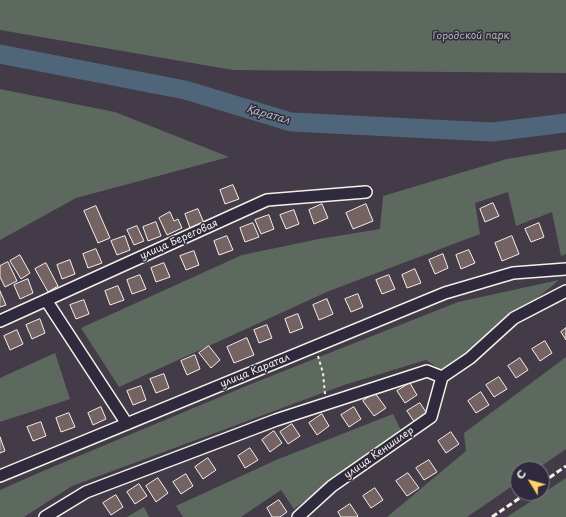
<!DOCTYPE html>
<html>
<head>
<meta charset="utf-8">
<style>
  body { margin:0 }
  #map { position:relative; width:566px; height:517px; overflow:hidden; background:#443b48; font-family:"Playpen Sans",sans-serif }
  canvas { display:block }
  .north { position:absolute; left:510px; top:461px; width:40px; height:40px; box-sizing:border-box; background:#2f2a3d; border:1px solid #7e7a81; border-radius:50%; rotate:307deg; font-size:11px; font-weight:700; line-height:16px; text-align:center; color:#f4f1e8 }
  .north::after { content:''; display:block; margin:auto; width:14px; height:18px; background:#ffd166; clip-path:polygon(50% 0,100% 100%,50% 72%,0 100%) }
</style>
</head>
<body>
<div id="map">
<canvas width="566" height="517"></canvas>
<div class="north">С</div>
</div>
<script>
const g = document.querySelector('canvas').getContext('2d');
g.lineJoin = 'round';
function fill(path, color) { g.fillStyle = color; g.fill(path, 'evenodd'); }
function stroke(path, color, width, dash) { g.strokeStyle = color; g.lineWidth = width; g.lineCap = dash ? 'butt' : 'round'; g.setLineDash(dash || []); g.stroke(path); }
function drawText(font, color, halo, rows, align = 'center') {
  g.font = font + ' "Playpen Sans",sans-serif'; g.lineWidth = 3; g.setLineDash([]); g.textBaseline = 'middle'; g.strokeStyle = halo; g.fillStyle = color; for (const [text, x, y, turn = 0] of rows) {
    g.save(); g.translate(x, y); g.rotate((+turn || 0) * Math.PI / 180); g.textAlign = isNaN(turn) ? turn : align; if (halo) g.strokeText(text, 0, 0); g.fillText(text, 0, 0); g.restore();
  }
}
const green = new Path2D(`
  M0,0H566V73L233,70L0,30Z
  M0,89L115,112L229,157L76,198L0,240Z
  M566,149V254L561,256L552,212L516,226L508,192L475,203L480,234L329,291L119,387L81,328L242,255L319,239L380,229L383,196L507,159Z
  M559,280L447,374L426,360L344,385L72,486L24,517H0V490L43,471L251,384L458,302Z
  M55,353L70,399L0,422V378Z
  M566,357V449L537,469H518V482L467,517H387L466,451L464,433Z
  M393,414L401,430L294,509L281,490L241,517H183L176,506L276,460Z
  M566,478V517H507Z
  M144,507L149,517H127Z`);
const river = new Path2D(`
  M0,54L185,90L291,122L492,132L566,123`);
const building = new Path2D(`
  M233,185L239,199L225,204L220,190Z
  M493,203L499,216L485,222L480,209Z
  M322,204L328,218L314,224L309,210Z
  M366,204L373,221L353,229L346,213Z
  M96,206L110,238L98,243L84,211Z
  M198,209L204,223L190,228L185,214Z
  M294,210L299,224L286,229L280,215Z
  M170,212L174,221L178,219L182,228L167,235L159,218Z
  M269,215L274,229L261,234L255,220Z
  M156,222L161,236L148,241L143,227Z
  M253,223L259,237L245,242L240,228Z
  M539,223L544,237L531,242L525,229Z
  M137,226L144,241L134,245L127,230Z
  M125,236L130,250L117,255L111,241Z
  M227,236L233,250L219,255L214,241Z
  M512,236L519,254L502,261L495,243Z
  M96,249L102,263L88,268L83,254Z
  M469,250L475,263L461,269L456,255Z
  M194,251L199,265L186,270L180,256Z
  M443,254L448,268L435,274L429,260Z
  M20,255L30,273L21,279L10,261Z
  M70,260L75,274L62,279L57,265Z
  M8,262L17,281L5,287L0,277V266Z
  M46,263L58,286L48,292L35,269Z
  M164,263L170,277L156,282L151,268Z
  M415,269L421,283L407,288L402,275Z
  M140,275L146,289L132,294L127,280Z
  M389,275L395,289L382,294L376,280Z
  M28,279L33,293L20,299L14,285Z
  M118,286L124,300L110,305L105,291Z
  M0,291L6,305L0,307Z
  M358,294L363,307L351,312L345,299Z
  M327,299L333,314L319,320L313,305Z
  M84,300L89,314L76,319L70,305Z
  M298,314L303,328L290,333L285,319Z
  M40,319L45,333L32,339L26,325Z
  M267,325L272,338L259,343L254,330Z
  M566,328V340L561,332Z
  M17,330L23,344L10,350L4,336Z
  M247,338L254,355L234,363L227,347Z
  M545,341L552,353L540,361L532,349Z
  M209,346L220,360L211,368L199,353Z
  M195,355L200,369L187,375L181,361Z
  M520,358L528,370L516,378L508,366Z
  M164,374L169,388L156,393L150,379Z
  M499,377L507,389L494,397L486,385Z
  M410,383L417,395L405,403L397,391Z
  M141,386L146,400L133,405L127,391Z
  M481,392L489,405L476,413L468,401Z
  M375,393L386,408L374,416L363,401Z
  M420,403L428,415L415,423L407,411Z
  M101,407L106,419L93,425L88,413Z
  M354,407L361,419L349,427L341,415Z
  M69,413L75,427L61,432L56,418Z
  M322,414L329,426L317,435L309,423Z
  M41,422L46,436L33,441L27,427Z
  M292,424L300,436L288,444L280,432Z
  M274,431L282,443L270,452L262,440Z
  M451,432L459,444L446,453L438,441Z
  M0,437L5,451L0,453Z
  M250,448L258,460L245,468L238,456Z
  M208,458L216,470L203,479L195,467Z
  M429,460L437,472L424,480L416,468Z
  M408,473L419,488L407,496L396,481Z
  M186,474L193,486L181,494L173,482Z
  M158,478L168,493L156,502L146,486Z
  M139,484L147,496L135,504L127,492Z
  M375,488L383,500L371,508L363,496Z
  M116,495L123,507L111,515L103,503Z
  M279,500L287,512L280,517H272L267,508Z
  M350,504L358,516L357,517H341L338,512Z`);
const path = new Path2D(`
  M318,356L323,373L325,394`);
const minor = new Path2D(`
  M46,300L127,424
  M0,321L267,200L366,192
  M0,476L445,293L513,273L566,269
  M45,517L86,492L276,420L427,371L442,377L470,358L514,318L566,291
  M298,517L332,486L431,417L442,377`);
const rail = new Path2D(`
  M542,483L566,466
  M492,517L527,493`);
const parkNames = [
  ["Городской парк",471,36]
];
const streetNames = [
  ["улица Береговая",179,240,-24],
  ["улица Каратал",255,371,-22],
  ["улица Кеншилер",379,453,-35]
];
const waterNames = [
  ["Қаратал",268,115,16]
];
fill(green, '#5d695f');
stroke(river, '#4f667a', 19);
fill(building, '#756262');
stroke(building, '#f4f1e8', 1);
stroke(minor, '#f4f1e8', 14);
stroke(path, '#f4f1e8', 2, [3, 3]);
stroke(minor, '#2f2a3d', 11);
stroke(rail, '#f4f1e8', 3, [6, 3]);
drawText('10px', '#b0b4aa', '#2f2a3d', parkNames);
drawText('10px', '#f4f1e8', '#2f2a3d', streetNames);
drawText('italic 11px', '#b2b9bc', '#2f2a3d', waterNames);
</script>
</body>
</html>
